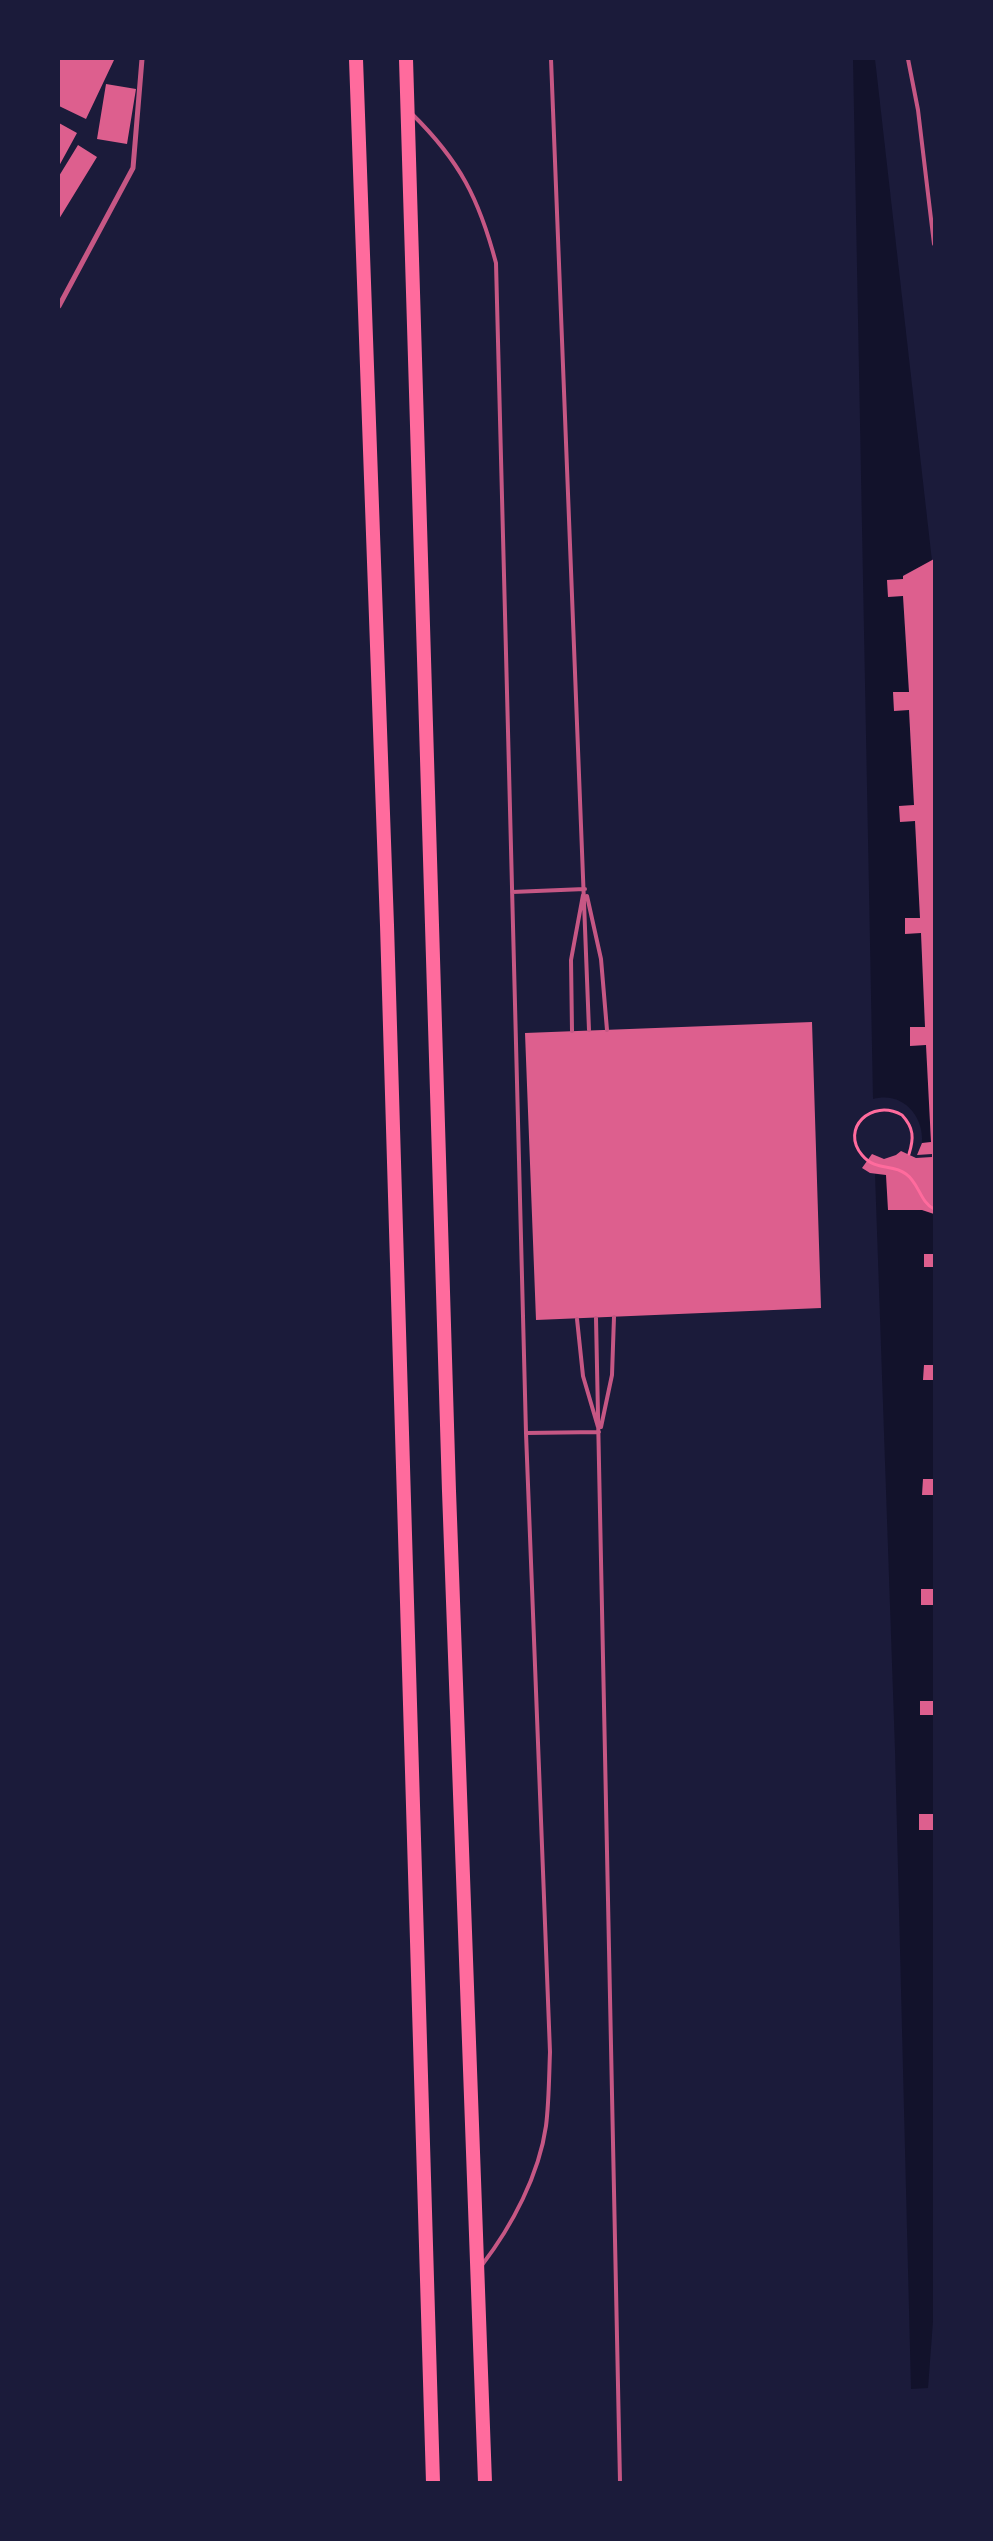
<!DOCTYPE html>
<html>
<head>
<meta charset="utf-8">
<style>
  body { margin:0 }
  #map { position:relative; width:993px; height:2541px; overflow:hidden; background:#1b1b3a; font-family:"DejaVu Sans",sans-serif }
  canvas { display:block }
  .frame { position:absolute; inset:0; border:60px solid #1b1b3a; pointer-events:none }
</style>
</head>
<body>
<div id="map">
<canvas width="993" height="2541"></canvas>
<div class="frame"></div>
</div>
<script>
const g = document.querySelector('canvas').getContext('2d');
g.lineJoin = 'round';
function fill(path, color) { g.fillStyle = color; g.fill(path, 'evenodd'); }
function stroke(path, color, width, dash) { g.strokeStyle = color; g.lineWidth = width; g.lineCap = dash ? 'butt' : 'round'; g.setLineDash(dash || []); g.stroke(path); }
const water = new Path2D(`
  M853,59H875L932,561L903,575V579L887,581L888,597L903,596L909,692H893L894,710H909L914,805L899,806L900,822L915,821L920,918H905V933H921L925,1027H910V1046L926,1045L931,1142L922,1143C924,1115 902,1091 873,1099Z
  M875,1174L886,1175L888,1210H922L934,1214V1254H924V1267H934V1365H924L923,1380H934V1479H923L922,1494L934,1495V1589H922L921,1605H934V1701H920V1715H934V1814H919V1830H934V2308L928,2388L911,2389L895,1750Z`);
const building = new Path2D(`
  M59,59L114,60L86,119L59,106Z
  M106,84L136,89L127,144L97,139Z
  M59,123L77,133L59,166Z
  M78,145L97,157L59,219V176Z
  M934,559V1214L922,1210H888L886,1175L870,1173L862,1168L872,1154L884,1159L896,1155L901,1151L916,1158L932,1157V1154L917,1155L922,1143L931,1142L926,1045L910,1046V1027H925L921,933L905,934V918H920L915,821L900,822L899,806L914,805L909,710L894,711L893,692H909L903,596L888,597L887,580L903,579V576Z
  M812,1022L821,1308L536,1320L525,1033Z
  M924,1254H934V1267H924Z
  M924,1365H934V1380H923Z
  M923,1479H934V1495H922Z
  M921,1589H934V1605H921Z
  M920,1701H934V1715H920Z
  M919,1814H934V1830H919Z`);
const path = new Path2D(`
  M909,1154C914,1138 914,1128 902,1115C871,1098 840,1129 862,1155C876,1172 892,1163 906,1174C919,1183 920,1202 934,1209`);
const service = new Path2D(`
  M551,59L589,1030
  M908,59L918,110L934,244
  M412,114C460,161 479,199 496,263L526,1433L550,2052C549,2077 549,2102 546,2126C539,2175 512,2226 482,2265
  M512,892L585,889
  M587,896L601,959L607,1030
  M572,1031L571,960L583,895
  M596,1318L620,2482
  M577,1319L583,1376L598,1427
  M601,1427L612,1375L614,1317
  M526,1433L599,1432`);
const minor = new Path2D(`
  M59,306L133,168L142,59`);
const trunk = new Path2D(`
  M356,59L387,925L433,2482
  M406,59L449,1491L485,2482`);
fill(water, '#12122b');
fill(building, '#dd5f8e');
stroke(path, '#ff6b9d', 3);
stroke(service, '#c65784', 4);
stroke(minor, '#c65784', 5);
stroke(trunk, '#ff6b9d', 14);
</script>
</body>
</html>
